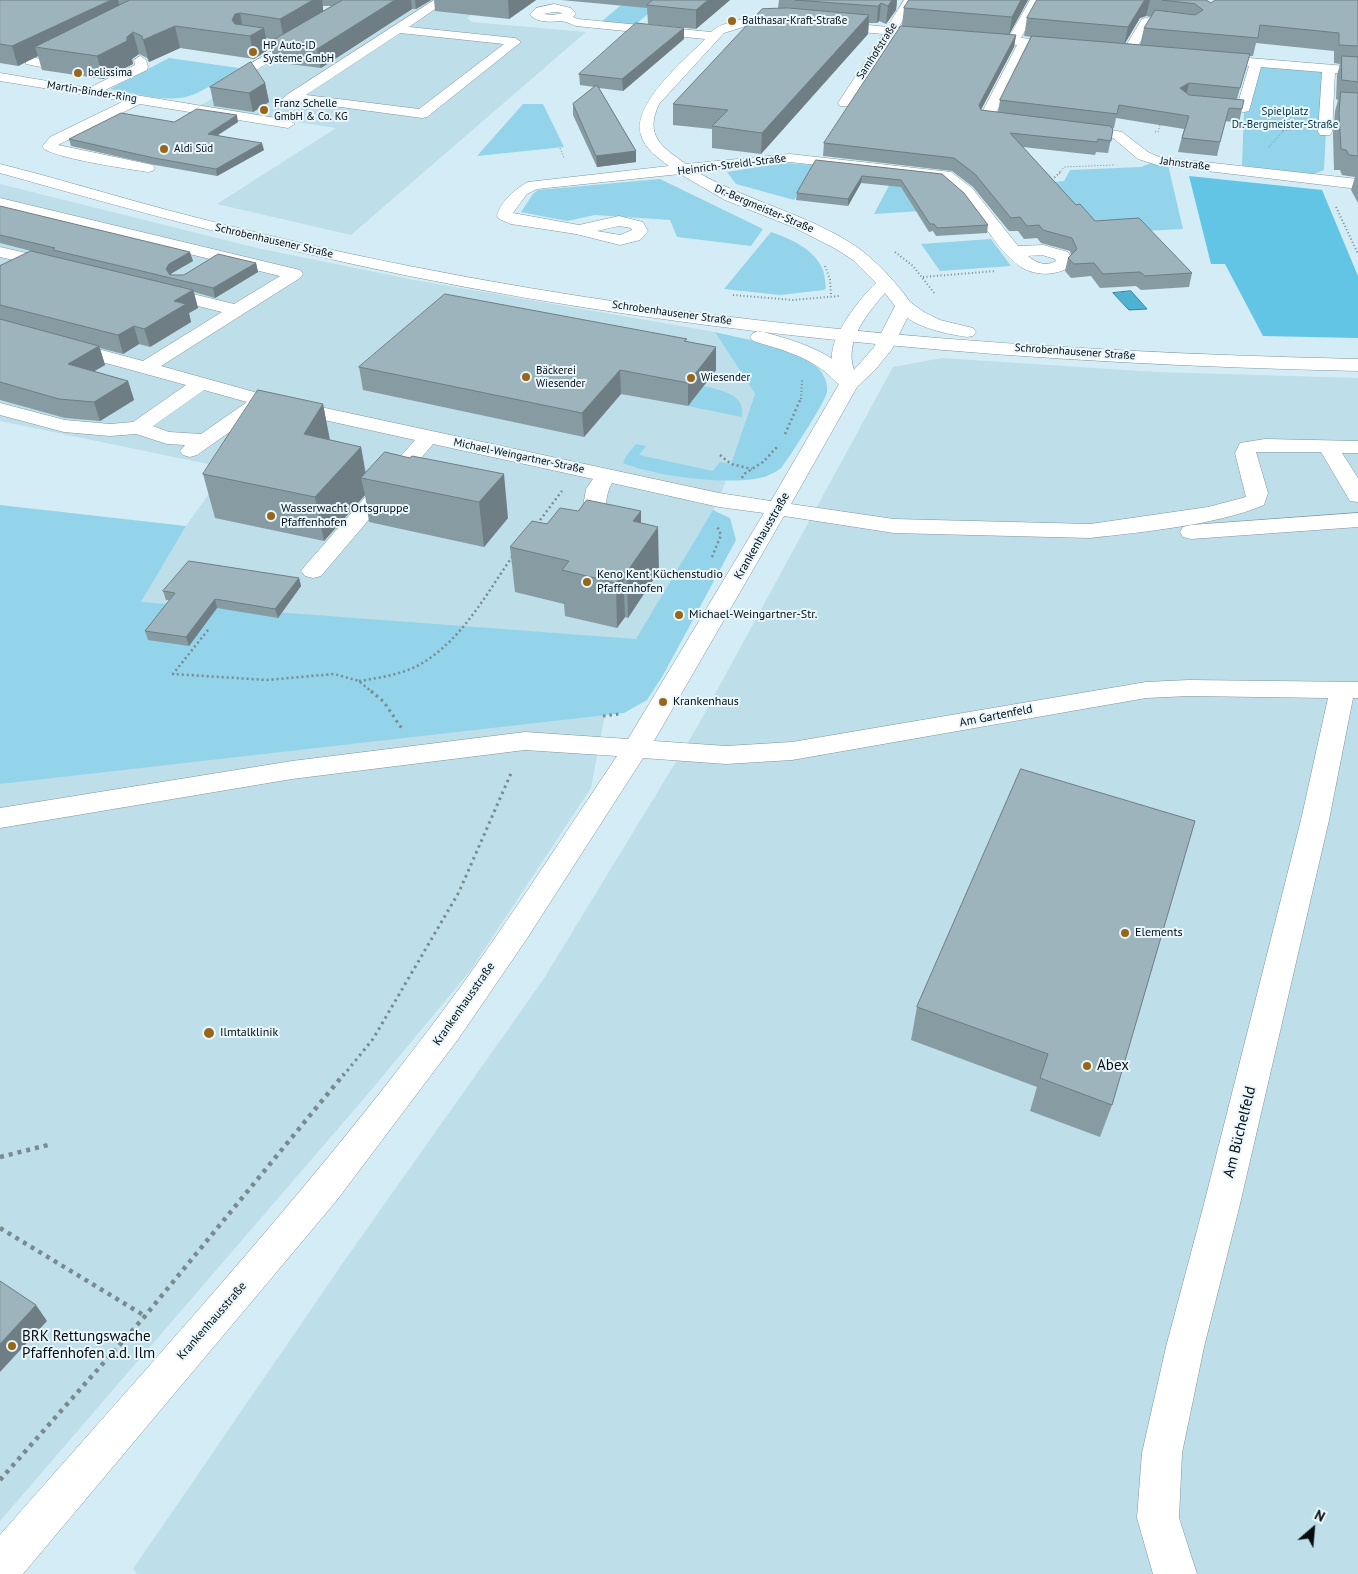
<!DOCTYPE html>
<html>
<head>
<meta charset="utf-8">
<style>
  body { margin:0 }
  #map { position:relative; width:1358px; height:1574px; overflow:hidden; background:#d4ecf5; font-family:"PT Sans",sans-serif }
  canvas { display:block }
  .north { position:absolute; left:1288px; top:1504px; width:50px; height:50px; -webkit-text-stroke:4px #e9f7fd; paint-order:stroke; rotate:27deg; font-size:14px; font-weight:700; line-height:20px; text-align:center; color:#050d10 }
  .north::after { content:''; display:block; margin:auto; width:18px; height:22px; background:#050d10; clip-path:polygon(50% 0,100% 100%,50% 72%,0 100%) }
</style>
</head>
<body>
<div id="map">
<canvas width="1358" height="1574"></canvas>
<div class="north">N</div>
</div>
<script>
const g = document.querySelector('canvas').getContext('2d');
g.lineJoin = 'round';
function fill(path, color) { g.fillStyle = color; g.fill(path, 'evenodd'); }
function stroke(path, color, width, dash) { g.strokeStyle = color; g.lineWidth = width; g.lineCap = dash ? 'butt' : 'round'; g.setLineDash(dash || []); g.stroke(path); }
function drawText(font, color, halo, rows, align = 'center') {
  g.font = font + ' "PT Sans",sans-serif'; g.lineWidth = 4; g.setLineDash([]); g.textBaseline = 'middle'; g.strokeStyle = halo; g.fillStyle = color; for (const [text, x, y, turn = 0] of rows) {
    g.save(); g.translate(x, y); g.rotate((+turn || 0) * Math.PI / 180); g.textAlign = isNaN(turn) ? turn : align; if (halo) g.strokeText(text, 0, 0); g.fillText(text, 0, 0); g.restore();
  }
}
const built = new Path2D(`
  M374,0H493L467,18L472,22L586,32L351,235L217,204L336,128L198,107Z
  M0,184L257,248L414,280L715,332L755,394L719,500L637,639L609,693L591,788L470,971L367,1095L0,1521V581L140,602L186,526L227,468L0,421Z
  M942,358L1155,372L1358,378V1574H137L133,1569L347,1257L543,980L696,729L893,367Z`);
const green = new Path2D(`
  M627,0H664L635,25L601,22Z
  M169,58L239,68C225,77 210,87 195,94C170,105 136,93 110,89Z
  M1256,63L1329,69L1324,170L1314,174L1242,166L1244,108Z
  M523,104H543L564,147L477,156Z
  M783,163L817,165L794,200L736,184L727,172Z
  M1151,163L1168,165L1183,229L1106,233L1097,231L1055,182L1064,181L1070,170L1141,167Z
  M895,174L968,208L874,214Z
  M660,179L763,229L751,246L677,237L670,220L595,215L567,221L521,212L533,194L538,190Z
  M771,232C789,238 814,249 822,268C825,274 825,282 826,288L824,290L780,295L724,289Z
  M991,239L1011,266L940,271L921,244Z
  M715,332C746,340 785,344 812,363C822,370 828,380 827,392C826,401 789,458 782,467C779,470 774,473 769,475C741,488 652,476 623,463L627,455L636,444L646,446L639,455L713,471L720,462L731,464L755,394Z
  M704,386C722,391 746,394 742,417L688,406Z
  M0,505L186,526L141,602L636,639L713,510L730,518L736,540L662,677L647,700L624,713L0,784Z`);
const forest = new Path2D(`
  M1189,176L1322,190L1358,276V338L1263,336L1225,264H1211Z`);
const water = new Path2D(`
  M1131,291L1147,309L1129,310L1113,293Z`);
const pathFar4 = new Path2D(`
  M1260,121L1283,131L1268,148
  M1283,131L1300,128
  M1155,132H1158L1161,122
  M560,148L564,158
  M1059,174L1064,167L1114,165`);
const pathFar3 = new Path2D(`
  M1052,180L1060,172
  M1336,207L1358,254
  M895,252L913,266L935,294
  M825,266L830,279L831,296
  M923,277L996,271
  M733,295L793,300L839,296
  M801,399L802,379`);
const pathFar2 = new Path2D(`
  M785,434L801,398
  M720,455L731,464L752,469
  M742,478L744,474L763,462L778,446
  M537,524L562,491
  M712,557L721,535L717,526
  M208,630L173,674L267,680L334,674L359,681L373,693
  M359,681C378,678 398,675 415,667C459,645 485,596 512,557`);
const pathFar1 = new Path2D(`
  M371,691L384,702L402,729
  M603,716L619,714
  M343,1076L373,1039L459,892L512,771`);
const path = new Path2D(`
  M0,1157L52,1144
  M0,1228L145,1316
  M0,1480L145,1316L344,1074`);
const minor = new Path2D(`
  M434,0H448L409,27L515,38L521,42L427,117L422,118L296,101L286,106L279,102L288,94ZM400,33L504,44L419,109L306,95Z
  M904,0H916L898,28L935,31L941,35L935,39L894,35L850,106H840L838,103L883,34L831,29L825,25L831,21L887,27Z
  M1030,0H1042L1021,38L1064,42L1070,46L1064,50L1029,46L995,115L1020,118L1022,121L1020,124L1015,125L981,121L979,118L1017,45L978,42L972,38L978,34L1009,37Z
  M554,4L571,8L576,13L573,17L578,19L711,32C725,18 773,14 792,18L794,21L788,25L746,26L724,33L659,104C644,136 662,147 686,164L790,154L951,172L972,188L1018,246L1043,245L1068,252L1073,262C1068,269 1063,271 1054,273C1044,275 1030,273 1021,267C988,244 976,201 942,179L790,162L697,172C747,201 807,214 854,245C877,261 897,283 913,306L892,349L875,370L857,387L791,504L894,519L1090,524L1208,507L1246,497L1235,453L1240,443L1265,439L1358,441V453H1342L1358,478V502L1350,501L1321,452H1256L1268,493L1264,505C1217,525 1142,532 1090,538L894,533L784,516L654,741L726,746L792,742L1146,682L1189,680L1358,682V698H1353L1329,820L1240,1204L1204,1347L1182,1453L1179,1518L1197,1574H1153L1137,1518L1142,1453L1166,1347L1204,1204L1301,820L1328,698L1189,696L1146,698L792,760L726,764L643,758L526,940L459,1038L337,1200L23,1574H0V1535C148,1366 301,1200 436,1020C500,935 557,845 617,756L525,750L292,779L0,828V808L292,761L525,732L628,739L764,513L719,507L612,483C604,495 608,511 600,523L592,525L584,523L581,518L586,489L593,479L433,444L321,576L313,578L305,576L301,571L305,566L415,440L265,407L197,455L190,457L183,455L180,451L185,445L167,444L136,434L110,436L64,432L0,415V403L65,420L110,424L133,422L186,385L0,334V323L143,361L222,312L154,295L151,291L154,287L160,286L234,304L280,276L0,208V198L300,270L303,274L300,278L161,366L265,395L719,493L771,501L839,384C836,376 832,366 832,357C831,335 860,298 876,283L853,260L836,249L793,227L725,200L680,174L537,189L527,194L513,213L579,225L619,216L643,222L648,231L640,240L620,245L576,234L511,224L499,219L497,216C500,202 516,188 528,182L669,166C658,158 645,149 641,135C631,104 685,60 705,39L576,26C571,24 565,21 560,21C550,22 538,23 530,15L536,8ZM554,12L563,13L553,15L543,14ZM619,226L631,228L632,230L620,235L597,231ZM1042,255L1055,259L1056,261C1046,267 1036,263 1028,256ZM885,293L895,306L874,347L854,370C844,341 867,314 885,293ZM204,390L247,402L201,434L169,432L153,426Z
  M1146,18L1185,22L1191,26L1185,30L1150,26L1132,55H1124L1122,52L1142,19Z
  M304,32L308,33L310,36L308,39L228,87L223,88L216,84Z
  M1212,55L1358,67V75L1335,73L1332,132L1330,135H1320L1318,132L1322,72L1261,67L1249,111L1244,112L1205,108L1198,104L1200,101L1238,103L1249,66L1207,62L1206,59Z
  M140,56L146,60L148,67L147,70L105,90L288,120L295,124L288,128L140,104L58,145L153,165L155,168L153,171L148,172C130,169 50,158 42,147L50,137L124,101L0,81V73L89,88L135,65L134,60Z
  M31,57L46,60L47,63L41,67L26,64L25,61Z
  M1075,123L1122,132L1148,152L1159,157L1358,179V189L1157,165L1138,159L1113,138L1070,130L1068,127L1070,124Z
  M0,247L61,261L63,265L61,269L55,270L0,257Z
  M1358,513V527L1191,539L1183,537L1180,532L1183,527L1191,525Z`);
const major = new Path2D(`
  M0,164C56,178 111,195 167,210C247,231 328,250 409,266C721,328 1041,352 1358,359V371C1041,364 720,339 409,276C271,248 135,211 0,173Z
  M904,301L910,302L924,312L940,320L973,328L976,332L973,336L967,337C943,333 910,327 895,306L898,302Z
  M759,331C794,340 837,352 859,384L856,388C841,392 835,379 824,371C803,355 777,348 753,341L750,337L753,333Z`);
const wall = new Path2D(`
  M0,0H431L416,9H412L321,68L274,62L270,42L274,40L266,38L268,50L254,59L180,48L149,62L147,58L139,54L132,59L133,64L103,79L42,70L38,56L18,66L0,63ZM323,6H332L323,11Z
  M434,0H536L509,19L435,11Z
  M561,0H730L696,29L648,24L647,8Z
  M779,0H897L896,10L886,24L879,21L877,23H869L868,34L761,154L712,148V129L673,125V104L778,8Z
  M909,0H1028L1009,35H1016L1014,47L981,110L998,112L1000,100L1031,37L1024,36L1027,18L1037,0H1206L1211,3L1358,0V203L1351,190L1355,177L1342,175L1340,170H1334L1333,134L1335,111L1338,100L1336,99L1337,75L1340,64L1334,63V51L1256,43L1253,56H1249L1237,99L1242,109L1239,123L1225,121L1217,156L1178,152L1184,129L1116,118L1114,128H1112L1113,129L1108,153L1096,152L1095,155L1023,147L1076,205L1095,221L1192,273L1189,287L1141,290L1136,286L1100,288L1091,276L1071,278L1065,271L1068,258L1071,255L1070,251L1041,243L1037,238L1024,239L1018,231H1009L973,187L952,171L823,156L824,143L902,25L904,8ZM1146,16L1151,17L1144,28L1140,45L1125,43L1140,18Z
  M684,28V39L623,91L599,88L636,151V162L597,167L573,115V104L594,87L580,85L579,74Z
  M265,83L269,102L253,112L214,106L210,87Z
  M174,122H238L218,135L264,150L217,176L155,165L71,146L69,139Z
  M816,160L942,174L988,225L987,233L936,236L933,231L929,232L901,187L861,183L848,206L796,200L797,193Z
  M0,206L193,261L172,273L170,275H184L256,263L258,272L215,298L194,292L198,308L189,313L191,322L150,347L139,344L123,354L100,348L105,365L94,371L128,381L134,400L100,421L65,418L0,400V266L31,251L0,243Z
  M687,342L716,370L688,406L621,394L584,437L363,390L359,367Z
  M323,404L330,440L361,447L366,473L385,452L508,518L484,547L369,522L365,495L324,541L215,518L203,474Z
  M578,511L641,523L659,571L628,618L625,617L617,628L565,616L564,604L515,592L510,547Z
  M299,578L301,586L278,618L217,608L189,646L148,640L145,631L170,600H166L163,591Z
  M1021,769L1112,1105L1100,1137L1030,1111L1037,1087L911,1040L917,1007Z`);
const shadedWall = new Path2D(`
  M111,0H118L122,16L35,47L38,56L18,66L12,46Z
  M313,0H322L324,17L284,41L280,19Z
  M395,0H411L412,9L321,68L317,49Z
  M415,0H431L416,9Z
  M508,0H536L509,19Z
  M708,0H730L696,29V10Z
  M892,0H897L896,10L886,24L888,6Z
  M1021,0H1028L1009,35L1012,17Z
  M1146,0H1150L1146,16L1140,18L1124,45L1128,27L1144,1Z
  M881,3L879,21L877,23L878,6Z
  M240,13L244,35L232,20L235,14Z
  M869,15L868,34L761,154L762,133Z
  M175,26L180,48L149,62L143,40Z
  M264,28L268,50L254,59L250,36Z
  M684,28V39L623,91L622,79Z
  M133,32L139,54L132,59L133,64L103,79L97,56Z
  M1016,35L1014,47L977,117L979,105Z
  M265,83L269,102L253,112L249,93Z
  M1189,83L1186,96L1180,88Z
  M237,115L238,122L210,140L208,134Z
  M262,143L264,150L217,176L216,169Z
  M636,151V162L597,167L596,156Z
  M862,176L861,183L848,206V199Z
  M190,252L193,261L172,273L168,278L166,269L169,264Z
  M256,263L258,272L215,298L213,288Z
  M193,290L198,308L189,313L191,322L150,347L144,329L174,301Z
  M134,326L139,344L123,354L118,335Z
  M99,346L105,365L74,383L68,364Z
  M716,347V370L688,406V383Z
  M620,370L621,394L584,437L582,413Z
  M128,381L134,400L100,421L94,402Z
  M323,404L331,447L304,434Z
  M361,447L366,479L361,478L365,495L324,541L315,497Z
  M504,474L508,518L484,547L479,502Z
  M641,511V551L658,527L659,571L628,618L627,572L633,521Z
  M623,572L625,617L617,628L616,583Z
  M299,578L301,586L278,618L275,609Z
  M215,599L217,608L189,646L186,637Z
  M36,1305L47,1321L0,1372V1344Z`);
const building = new Path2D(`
  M0,0H111L12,46L0,44Z
  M130,0H313L280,19L240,13L235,14L232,20L235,24L264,28L250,36L175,26L143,40L142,36L133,32L127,37V41L97,56L35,47Z
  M343,0H395L317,49L270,42Z
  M653,0H708L696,10L647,5Z
  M795,0H892L888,6L881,3L878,6Z
  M909,0H1021L1012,17L904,8Z
  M1037,0H1146L1144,1L1128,27L1027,18Z
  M1162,0H1206L1211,3L1215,0H1358V46L1339,45V33L1260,25L1258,38L1144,28L1155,10L1195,15L1203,10L1195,4Z
  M788,8L869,15L762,133L712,126L728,110L673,104L762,9Z
  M636,23L684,28L622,79L579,74Z
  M901,26L1016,35L979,105L981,110L1110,126L1113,129L1111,141L1098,139L1097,142L1010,133L1076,205L1080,204L1095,221L1139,218L1192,273L1145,276L1140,272L1103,274L1094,263L1074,264L1068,258L1077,249L1072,238L1043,230L1039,225L1027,226L1020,217L1011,218L975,174L954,158L824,143Z
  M1032,36L1250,54L1240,88L1189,83L1180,88L1189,95L1244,100L1242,109L1229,108L1220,142L1182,138L1189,116L1119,105L1117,114L1000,100Z
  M1342,56L1358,57V82L1342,80Z
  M251,62L265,83L249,93L210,87Z
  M597,85L636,151L596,156L573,104Z
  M1341,92L1358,93V156L1349,155L1346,150L1341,149L1339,114Z
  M197,109L237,115L208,134L262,143L216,169L154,158L69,139L121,113L174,122Z
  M816,160L942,174L964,193L988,225L937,228L934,224H930L901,180L862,176L848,199L797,193Z
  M0,206L190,252L169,264L166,269L170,275H184L218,254L256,263L213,288L53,250L55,248L0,235Z
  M31,251L193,290L174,301L186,304L144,329L134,326L118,335L0,305V266Z
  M445,294L687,339L684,341L716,347L688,383L620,370L582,413L359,367Z
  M0,319L99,346L68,364L128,381L94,402L59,399L0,382Z
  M258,390L323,404L304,434L361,447L315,497L203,474Z
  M385,452L410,458L412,456L504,474L479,502L361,478Z
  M587,500L641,511L633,521L658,527L627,572H623L616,583L562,570L569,561L510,547L532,521L547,524L560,508L578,511Z
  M189,561L299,578L275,609L215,599L186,637L145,631L175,593L163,591Z
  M1021,769L1195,821L1112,1105L1040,1078L1048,1054L917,1007Z
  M0,1281L36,1305L0,1344Z`);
const markers = [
  [732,21,5,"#986619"],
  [253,52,5,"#986619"],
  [78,73,5,"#986619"],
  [264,110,5,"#986619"],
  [164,149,5,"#986619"],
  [526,377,5,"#986619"],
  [691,378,5,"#986619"],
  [271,516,5,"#986619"],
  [587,582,5,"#986619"],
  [679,615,5,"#986619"],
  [663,702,5,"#986619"],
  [1125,933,5,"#986619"],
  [209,1033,6,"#986619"],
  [1087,1066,5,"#986619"],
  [12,1346,5,"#986619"]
];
const farPoinames = [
  ["Balthasar-Kraft-Straße",742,21],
  ["HP Auto-ID",263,46],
  ["Systeme GmbH",263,59],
  ["belissima",88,73],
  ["Franz Schelle",274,104],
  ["GmbH & Co. KG",274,117],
  ["Aldi Süd",174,149],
  ["Bäckerei",536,371],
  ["Wiesender",536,384],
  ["Wiesender",701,378]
];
const farStreetnames = [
  ["Samhofstraße",877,51,-57],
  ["Martin-Binder-Ring",92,92,9],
  ["Jahnstraße",1185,164,7],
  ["Heinrich-Streidl-Straße",732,165,-7],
  ["Dr.-Bergmeister-Straße",764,209,23],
  ["Schrobenhausener Straße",274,241,13],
  ["Schrobenhausener Straße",672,313,8],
  ["Schrobenhausener Straße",1075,352,4],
  ["Michael-Weingartner-Straße",519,456,12]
];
const farParknames = [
  ["Spielplatz",1285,112],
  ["Dr.-Bergmeister-Straße",1285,125]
];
const poiNames = [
  ["Wasserwacht Ortsgruppe",281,509],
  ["Pfaffenhofen",281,523],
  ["Keno Kent Küchenstudio",597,575],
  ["Pfaffenhofen",597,589],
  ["Michael-Weingartner-Str.",689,615],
  ["Krankenhaus",673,702],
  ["Elements",1135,933],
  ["Ilmtalklinik",220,1033]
];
const streetNames = [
  ["Krankenhausstraße",762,536,-60],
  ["Am Gartenfeld",996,716,-11],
  ["Krankenhausstraße",464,1004,-55],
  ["Krankenhausstraße",212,1321,-49]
];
const nearPoinames = [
  ["Abex",1097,1066],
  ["BRK Rettungswache",22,1337],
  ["Pfaffenhofen a.d. Ilm",22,1354]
];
const nearStreetnames = [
  ["Am Büchelfeld",1240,1132,-76]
];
fill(built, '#bedeea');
fill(green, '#93d4eb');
fill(forest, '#62c5e5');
fill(water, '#4eb3d3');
stroke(water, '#388198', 1);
stroke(minor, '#7f969e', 1);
stroke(major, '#7f969e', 1);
stroke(pathFar4, '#798a90', 1, [1, 2]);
stroke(pathFar3, '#798a90', 2, [1, 2.5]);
stroke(pathFar2, '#798a90', 2.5, [2, 3]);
stroke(pathFar1, '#798a90', 3, [2.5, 4]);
stroke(path, '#798a90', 4.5, [4, 5]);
fill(minor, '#fff');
fill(major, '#fff');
fill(wall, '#879ba3');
fill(shadedWall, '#6e7e84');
fill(building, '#9db4bd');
stroke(building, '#6e7e84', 1);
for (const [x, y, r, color] of markers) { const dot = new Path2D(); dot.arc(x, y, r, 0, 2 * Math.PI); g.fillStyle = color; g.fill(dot); stroke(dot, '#e9f7fd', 2); }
drawText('11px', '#050d10', '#e9f7fd', farPoinames, 'left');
drawText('11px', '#050d10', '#e9f7fd', farStreetnames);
drawText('11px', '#00303d', '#e9f7fd', farParknames);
drawText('12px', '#050d10', '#e9f7fd', poiNames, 'left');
drawText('12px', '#050d10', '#e9f7fd', streetNames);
drawText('15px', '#050d10', '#e9f7fd', nearPoinames, 'left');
drawText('15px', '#050d10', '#e9f7fd', nearStreetnames);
</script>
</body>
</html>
